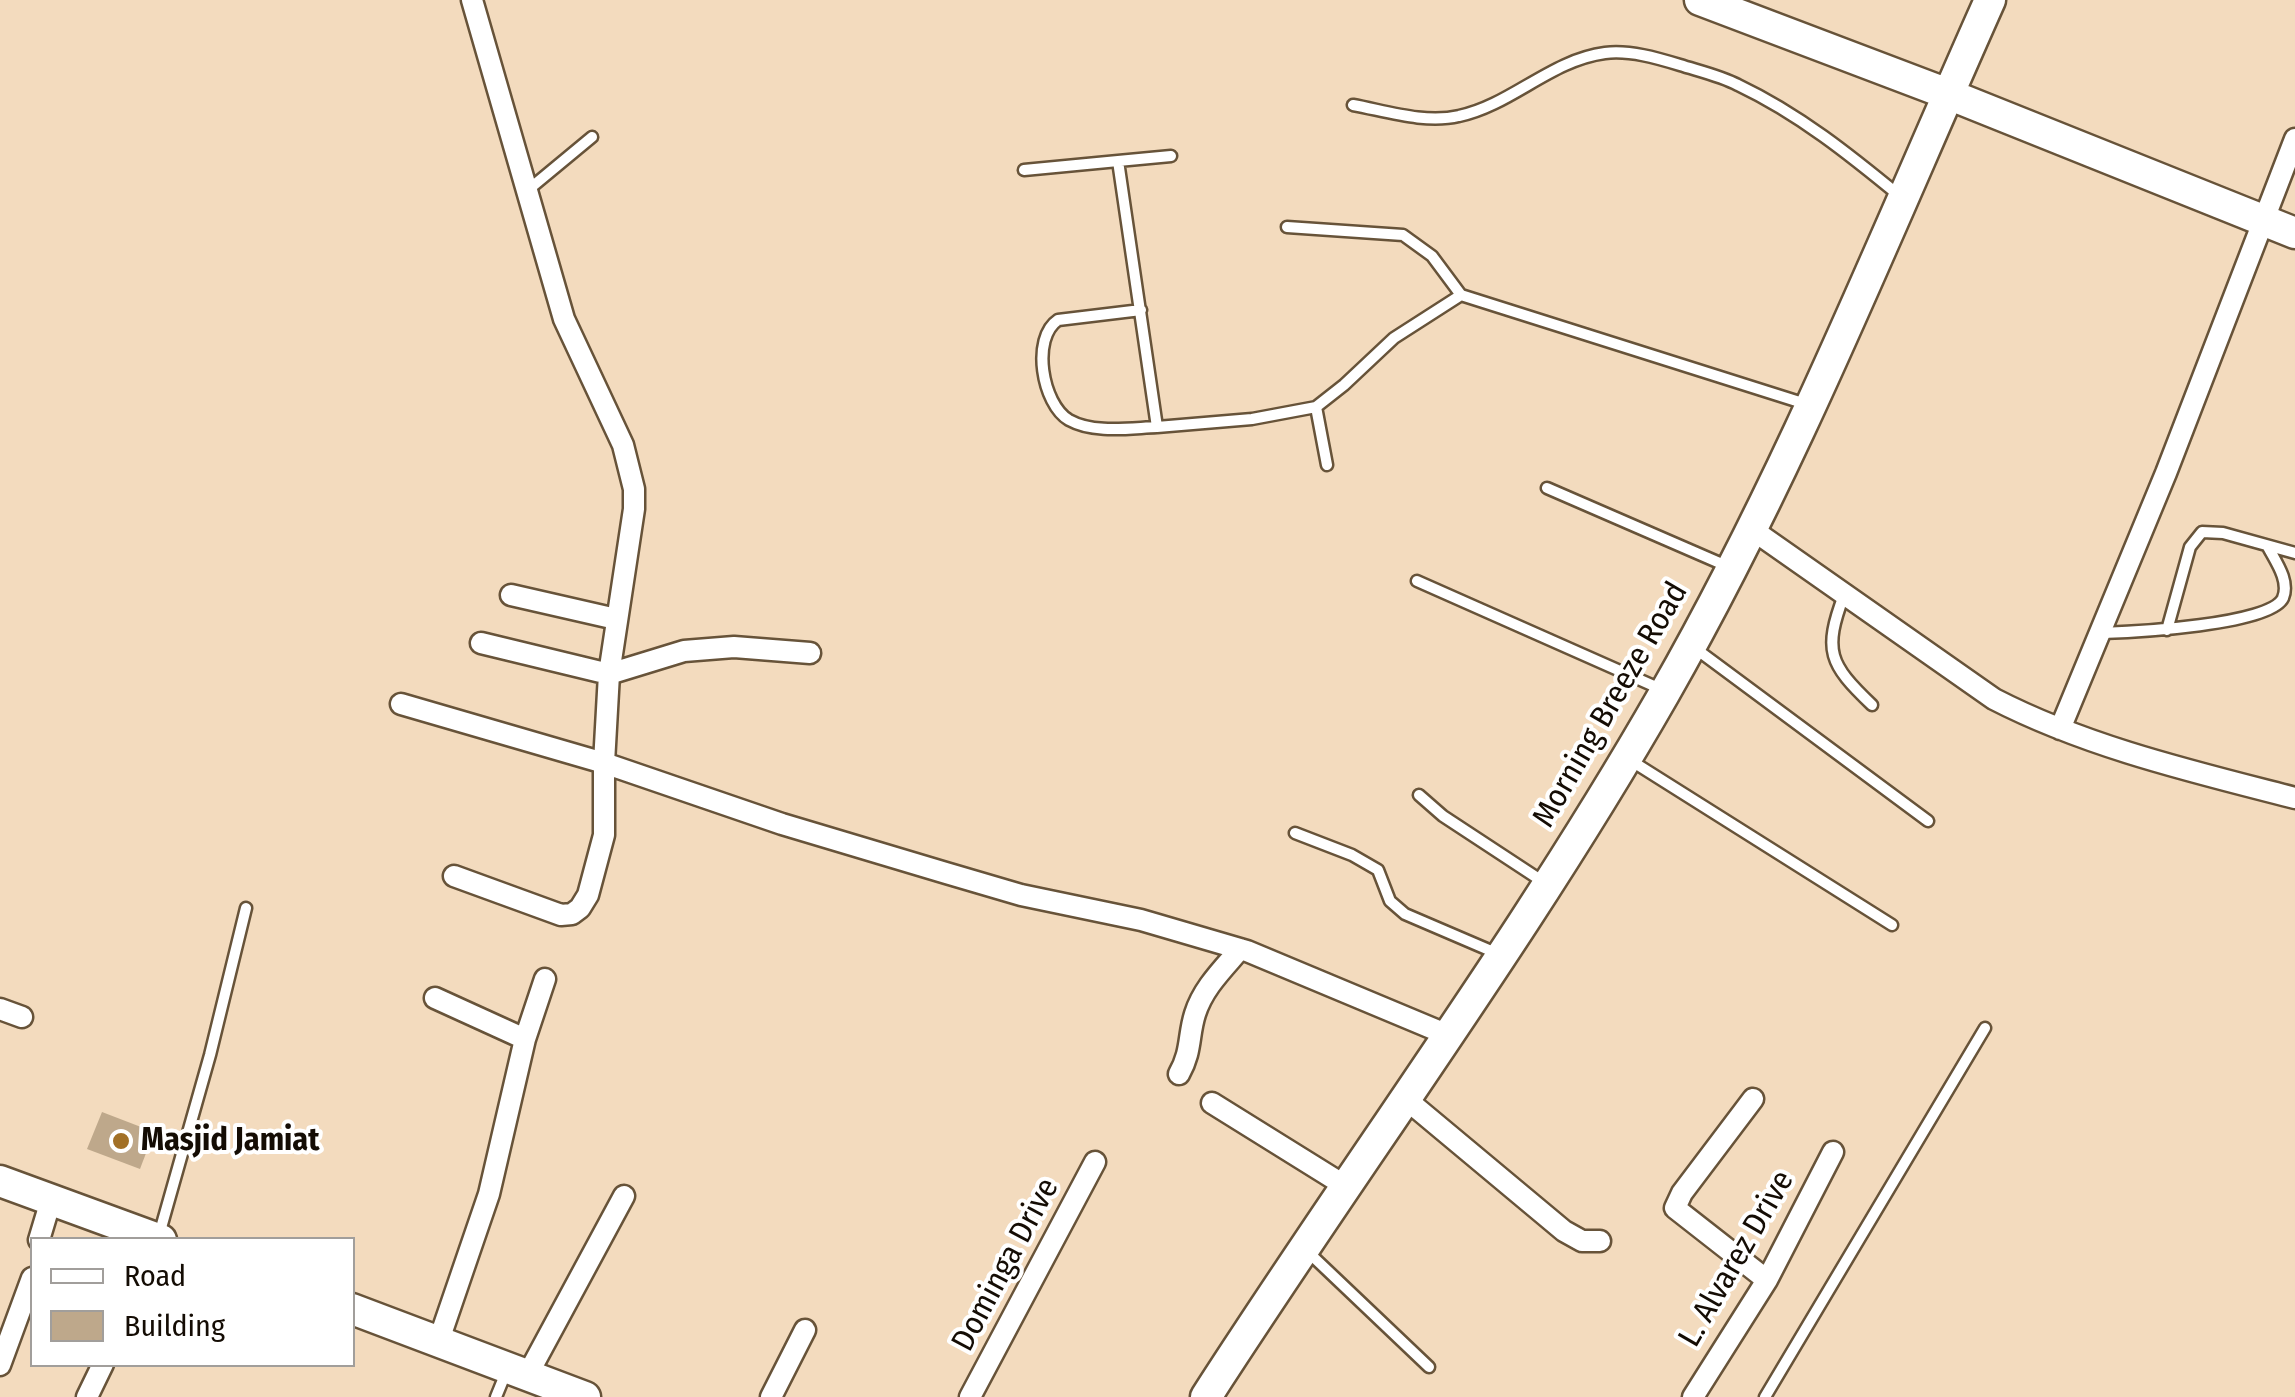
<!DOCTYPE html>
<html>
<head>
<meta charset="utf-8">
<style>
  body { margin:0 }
  #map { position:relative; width:2295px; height:1397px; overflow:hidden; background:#f3dbbe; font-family:"Fira Sans Condensed",sans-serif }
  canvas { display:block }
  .legend { position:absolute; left:30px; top:1237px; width:325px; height:130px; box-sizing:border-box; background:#fff; border:2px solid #a19e9b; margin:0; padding:12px 18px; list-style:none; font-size:30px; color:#140c04 }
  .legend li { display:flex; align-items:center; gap:20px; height:50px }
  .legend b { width:50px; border:2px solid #a19e9b }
</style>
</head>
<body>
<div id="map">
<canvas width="2295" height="1397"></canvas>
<ul class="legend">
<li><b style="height:12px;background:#fff"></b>Road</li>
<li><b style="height:28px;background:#bea88b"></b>Building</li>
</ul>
</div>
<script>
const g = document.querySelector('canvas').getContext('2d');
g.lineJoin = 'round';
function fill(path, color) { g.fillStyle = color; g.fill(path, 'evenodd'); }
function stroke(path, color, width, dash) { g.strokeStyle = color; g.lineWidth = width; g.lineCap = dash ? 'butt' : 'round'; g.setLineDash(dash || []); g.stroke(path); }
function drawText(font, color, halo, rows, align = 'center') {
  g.font = font + ' "Fira Sans Condensed",sans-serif'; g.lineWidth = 8; g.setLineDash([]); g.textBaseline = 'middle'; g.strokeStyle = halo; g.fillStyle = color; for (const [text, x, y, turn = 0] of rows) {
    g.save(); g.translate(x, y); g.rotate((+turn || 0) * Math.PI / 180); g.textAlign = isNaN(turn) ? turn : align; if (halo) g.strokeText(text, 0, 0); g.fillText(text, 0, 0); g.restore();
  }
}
const building = new Path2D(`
  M102,1112L154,1132L140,1169L87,1149Z`);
const lane = new Path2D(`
  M1353,105C1386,111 1425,124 1459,116C1511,105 1551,60 1605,53C1630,50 1657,58 1680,65C1699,71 1721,76 1738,85C1799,114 1850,155 1901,197
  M1118,161L1171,156
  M1024,170L1118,161L1157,427L1252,419L1316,407
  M528,190L592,137
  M1287,227L1403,235L1432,256L1461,295L1809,405
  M1141,310L1058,320C1031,338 1042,404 1069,420C1094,434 1130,428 1157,427
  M1327,465L1316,407L1344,385L1394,338L1461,295
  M1547,488L1729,567
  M1417,581L1663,690
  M1844,595C1823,651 1829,664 1872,705
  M2167,630L2190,547L2202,532L2223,533L2295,553
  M2102,633C2133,632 2271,625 2283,598C2290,581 2276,562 2268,547
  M1692,646L1928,821
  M1630,760L1892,925
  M1419,795L1443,816L1545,883
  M1295,833L1352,855L1378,870L1390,901L1405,914L1496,953
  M159,1235L210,1055L246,908
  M1307,1251L1429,1367
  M496,1397L507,1370
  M1765,1397L1985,1028`);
const street = new Path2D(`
  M1750,528L1994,699C2087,747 2194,772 2295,798
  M511,595L616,619
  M481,643L609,674L684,651L734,647L810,653
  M401,704L604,763L782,824L946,873L1021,895L1141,920L1247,951L1448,1035
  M2060,729L2166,473L2295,139
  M454,876L561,915L572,914L580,908L588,895L604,835V763L609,674L634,509V489L623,445L564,319L472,0
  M435,998L525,1039L489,1194L439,1340
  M0,1009L22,1017
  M525,1039L545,979
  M1179,1074C1192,1051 1188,1036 1195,1014C1203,988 1223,969 1240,949
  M1753,1099L1682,1193L1675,1208L1767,1280
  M1407,1100L1564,1231L1582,1241H1600
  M1212,1103L1347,1187
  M39,1240L51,1200
  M0,1365L32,1278
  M528,1374L624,1196
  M87,1397L103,1364
  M771,1397L805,1330
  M970,1397L1095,1162
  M1693,1397L1767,1280L1833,1152`);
const secondary = new Path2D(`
  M1700,0L1948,94L2295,233
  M0,1181L161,1240
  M352,1309L585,1397
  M1206,1397C1357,1162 1525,937 1664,694C1791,472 1886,233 1990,0`);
const markers = [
  [121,1141,10,"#a27026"]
];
const streetNames = [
  ["Morning Breeze Road",1611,705,-60],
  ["L. Alvarez Drive",1737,1259,-60],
  ["Dominga Drive",1006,1265,-62]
];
const poiNames = [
  ["Masjid Jamiat",141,1141]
];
fill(building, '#bea88b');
stroke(lane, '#675339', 15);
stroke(street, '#675339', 25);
stroke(secondary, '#675339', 35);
stroke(lane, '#fff', 10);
stroke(street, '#fff', 20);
stroke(secondary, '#fff', 30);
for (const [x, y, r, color] of markers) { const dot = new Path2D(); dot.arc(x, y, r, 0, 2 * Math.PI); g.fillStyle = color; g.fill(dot); stroke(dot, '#fff', 4); }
drawText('32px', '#140c04', '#fff', streetNames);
drawText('bold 32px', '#140c04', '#fff', poiNames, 'left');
</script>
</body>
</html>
